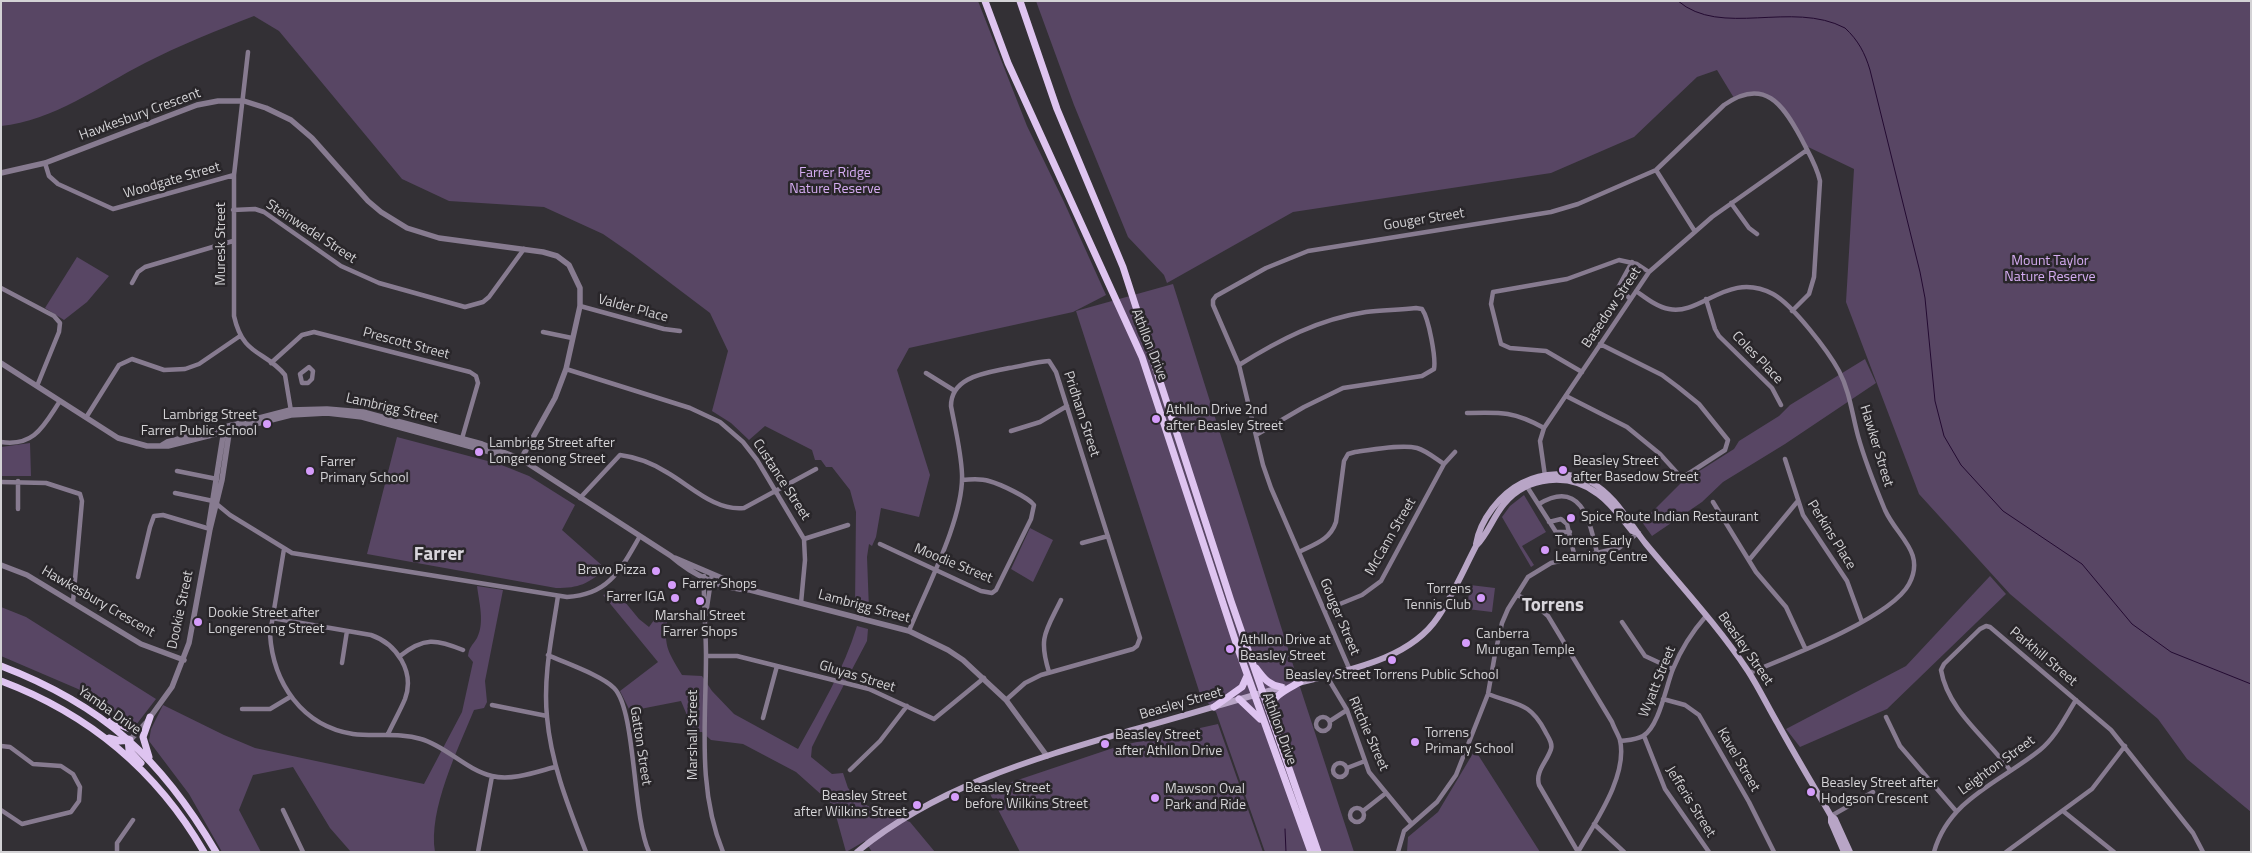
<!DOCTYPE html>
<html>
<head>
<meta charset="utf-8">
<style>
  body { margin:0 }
  #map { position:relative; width:2252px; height:853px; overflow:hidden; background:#333035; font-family:"Titillium Web",sans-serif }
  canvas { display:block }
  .frame { position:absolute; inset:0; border:2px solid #d3d2d5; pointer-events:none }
</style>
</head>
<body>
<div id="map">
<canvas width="2252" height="853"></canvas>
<div class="frame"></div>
</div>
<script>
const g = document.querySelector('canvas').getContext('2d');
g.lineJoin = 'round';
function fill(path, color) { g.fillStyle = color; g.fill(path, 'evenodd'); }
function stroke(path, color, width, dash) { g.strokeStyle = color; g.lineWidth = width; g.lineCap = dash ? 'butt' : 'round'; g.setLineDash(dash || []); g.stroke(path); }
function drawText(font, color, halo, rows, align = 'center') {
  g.font = font + ' "Titillium Web",sans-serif'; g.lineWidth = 5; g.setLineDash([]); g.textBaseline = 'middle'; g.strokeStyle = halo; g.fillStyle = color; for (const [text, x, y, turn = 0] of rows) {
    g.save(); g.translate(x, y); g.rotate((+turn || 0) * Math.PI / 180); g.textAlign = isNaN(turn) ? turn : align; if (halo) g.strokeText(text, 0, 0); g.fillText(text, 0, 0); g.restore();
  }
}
const green = new Path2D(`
  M1,1H978L1027,126L1064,202L1106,295L1073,312L909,348L897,370L930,475L919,517L881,508L876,537L872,546L869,544L867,557L869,610L855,606L856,512L850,490L832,467H826L821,460H815L812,450L765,426L749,440L731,423L712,411L728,351L710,313L632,254L603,234L544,207L449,201L402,179L279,31L254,16C218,30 180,45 145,63C100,86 53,121 1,126Z
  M1036,1H2251V812L2187,759L2158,719L2010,594L1919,494L1846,302L1854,169L1804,145L1780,105L1760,94L1734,98L1717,70L1697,77L1634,137L1551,173L1293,212L1167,283L1164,275L1128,237L1074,105Z
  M77,257L109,276L87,302L64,320L45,308Z
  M1173,284L1301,690L1354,852H1265L1216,712L1200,694L1076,311Z
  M1865,359L1876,383L1785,444L1723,482L1702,502L1652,536L1642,522L1682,482L1734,449L1739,441L1779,416L1790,405Z
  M397,437L499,464L529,476L575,505L562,530L606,569C587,584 580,588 556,588L367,554Z
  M30,443L31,476H1V447Z
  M1524,495L1546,532L1522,546L1534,565L1531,567L1502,517L1510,506Z
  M1030,528L1053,540L1033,582L1011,569Z
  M1990,576L2006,594L1887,709L1800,747L1786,729L1906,666Z
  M1470,585L1495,588L1492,612L1467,609Z
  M477,586L503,590L485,681L487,702L484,708L474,710C458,749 428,810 435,852H351L330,828L293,767L253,775L239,810L261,852H222L189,794L149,741L151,729L163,705L224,735L255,748L424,784L462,712L473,662L468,656C469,647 472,646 477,638C485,623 479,602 477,586Z
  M616,591L639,619L649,627L662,609L668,615C663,645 667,650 682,675L702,676L712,691L734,714L798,749C820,709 844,669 857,626L868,629L867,641L827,717L812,747L811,757L832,774L843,773L848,788L859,800L868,806L910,822L935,852H872L865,841L846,852L833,805L796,772L743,744L711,740L702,732H694L681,701L630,711L620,691L658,662L603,595Z
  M1,607L26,617L156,699L136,725L78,689L1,656Z
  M1218,724L1263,852H1020L988,790L1119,746Z
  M1475,750L1540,852H1407L1408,837L1438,812Z`);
const stream = new Path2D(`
  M1678,1C1721,38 1792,0 1845,28C1858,40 1865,53 1870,70L1920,272L1925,298L1935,401L1944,436L1961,465L2003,511L2082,564L2132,624L2171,652L2251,684
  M1285,829L1286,852`);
const minor = new Path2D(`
  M248,52L234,175V316C243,357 265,350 285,375L291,411
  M45,163L49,176L58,184L113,209L234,175
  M1656,170L1694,230
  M1731,203L1749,228L1757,234
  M233,210L255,209L264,212L341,266L379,283L465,307L483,302L489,297L524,249
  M132,283L138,272L145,267L233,241
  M1,288L54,316L60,323L59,332L37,386
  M1636,291C1646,298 1657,307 1669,309C1701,316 1728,270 1773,294C1793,305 1828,351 1839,371C1850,392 1852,414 1858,436C1865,461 1875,486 1885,510C1897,537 1926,552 1909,584C1891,618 1786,658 1749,673
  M1630,299L1619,286L1632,262
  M1706,299L1715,329L1719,336L1772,388L1781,405
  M580,306L664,329L680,331
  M543,332L572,338
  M271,363L302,335L314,332L470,372L476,376L478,383L461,442
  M1239,365C1279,340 1319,319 1366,312C1382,310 1400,310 1416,308L1422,309C1429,319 1436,358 1434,369L1422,376L1343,388L1304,407L1256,435
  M309,367L313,371L312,379L308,383H302L300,374Z
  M566,369L690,408L720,422L743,442L757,460L804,539L805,560L801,603
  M1582,372L1546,351L1510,348L1501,344L1491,304L1493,292L1567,279L1619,260L1637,264L1649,272
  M926,373L955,391
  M1566,396L1627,427L1660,454L1679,475L1688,474L1725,450L1728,440L1699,404L1678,387L1662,375L1600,344
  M1467,413C1500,412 1514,411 1544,428
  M87,416L119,365L132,359L164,370L185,369L199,364L240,336
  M1011,431L1040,422L1067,406
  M1,442C35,447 44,425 60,401
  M1785,459L1803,515L1847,581L1862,622
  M177,471L217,479
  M1545,476L1540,441L1544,428L1649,272L1712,217L1807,150
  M1,482L46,483L80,494L82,501L73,602
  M1526,485L1556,532H1570
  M175,493L213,501L230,515L292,553L567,597C609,595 621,569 640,536
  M580,498L620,455C636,457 654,464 668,473C692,487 715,511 744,508L816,469
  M1713,502L1756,572L1786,607L1805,648
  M1539,504C1582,478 1590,523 1597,553
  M18,509V481
  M1549,522L1561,519L1567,524L1575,558
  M804,539L848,525
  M1082,543L1108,536
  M880,544L981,591L992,593L996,590L1031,519L1034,505C1028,497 1000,484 989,481C980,478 971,479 962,480
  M284,549L270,634C273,683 302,726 353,734C375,737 399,732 421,739C446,746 466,770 492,776C512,781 536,772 555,767
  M1299,552C1315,544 1330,540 1336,522L1344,461L1348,454L1355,452C1372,450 1401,444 1417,448C1427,451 1436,459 1444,464
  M1749,560L1797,502
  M704,576C703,603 706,629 706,656C706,722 697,789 723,852
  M138,577L150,527L154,516L163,515L210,529
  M1517,595L1532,602L1548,616L1612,722C1614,728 1618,734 1620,740C1628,776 1595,822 1578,852
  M558,596C552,636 543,676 547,717C551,764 569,808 586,852
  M1325,610L1362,595L1381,581L1444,464L1455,452
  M706,614L712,574
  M272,618L371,635C397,644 415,672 405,699C400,711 393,723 388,734
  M1622,622L1645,656L1673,669
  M909,631C926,589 964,518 962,474C961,451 955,428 951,406C951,376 987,373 1009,368C1022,366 1035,362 1049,361L1056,372L1140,638L1137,646L1133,649L1041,675L1025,683L1006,700
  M548,655C565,663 601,675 614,688C636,710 632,814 649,852
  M400,656C424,637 436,639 463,650
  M706,656H737L869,689L934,719L984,678
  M342,663L347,631
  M1349,668L1271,488L1263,465L1239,365L1213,305V300L1216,296L1266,268L1308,251L1551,212L1578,204L1656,170L1724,105C1764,77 1783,104 1801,138C1808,152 1817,166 1820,181L1814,277L1809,294L1792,311
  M1049,672C1038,637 1046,631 1061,600
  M1326,675L1347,710L1369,772L1411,823
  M1488,694C1517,705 1530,702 1545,731C1548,737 1553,743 1551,749C1547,762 1535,771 1539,785L1578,852
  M1663,699L1685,705L1699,715L1749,802L1774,852
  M492,705L547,716
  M242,709H270L290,697
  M1316 724a7 7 0 1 1 14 0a7 7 0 1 1-14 0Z
  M1886,717L1900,746L1956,811
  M763,718L777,666
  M1330,721L1347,710
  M1644,736L1665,789L1709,852
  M1620,741C1627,740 1636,740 1643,736C1659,727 1666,686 1673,669C1681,649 1692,632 1706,616
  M1,746L10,747L33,764L61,766L73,774L80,787L79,801L71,812L22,824L1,810
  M1333 770a7 7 0 1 1 14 0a7 7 0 1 1-14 0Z
  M1347,768L1365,761
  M850,770L880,741L907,706
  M2010,770C1987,738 1948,711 1941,670L1944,664L1980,629L1986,626L1990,627L2111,730L2193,833L2203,852
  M1350 815a7 7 0 1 1 14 0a7 7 0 1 1-14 0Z
  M283,810L303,852
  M1363,811L1386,793
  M2063,811L2114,852
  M1831,816L1873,792
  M1594,824L1624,852
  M117,852V843L133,820
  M478,852L492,776
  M1398,852L1404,831L1437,802L1456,775L1488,694L1495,654L1502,623L1508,609L1528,577L1551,563L1619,548L1638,533
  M1934,852C1949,799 2000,782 2040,750C2056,737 2065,717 2076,700
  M2006,852L2092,789L2125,746`);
const tertiary = new Path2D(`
  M1,173L45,163L197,105L218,101H244L266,108L291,120L312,138L368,201L381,212L407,228L439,238L543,252L557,256L569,265L580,288V306L566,369L555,398L521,459
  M1,363L118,438L147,446H168L291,415L327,413L362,417L494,453L499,452
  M162,445L167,442L290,410L327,409L363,412L482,444L521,459L671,556C693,575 721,589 750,590
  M209,524L224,430
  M675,558L750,590L909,631L948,650L963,660L1006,700L1047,756
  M1,565L27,575L141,644L184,660
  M130,740L146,723L172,687L189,643L210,529L222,480L230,427`);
const secondary = new Path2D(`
  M1476,544C1480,520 1500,494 1522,483C1543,472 1570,471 1591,482C1616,496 1629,523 1646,544C1681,586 1718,626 1748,671C1759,688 1768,707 1778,724C1795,755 1813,785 1831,816L1835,819L1850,852
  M1295,684C1343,671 1409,661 1438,617C1453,595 1464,569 1476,546C1488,534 1493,517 1504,504C1527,476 1569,472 1598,494C1612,504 1622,519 1632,531L1638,533
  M1831,816V822L1844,852
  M857,852C935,787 1033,759 1129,731C1181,717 1232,701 1283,687`);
const primary = new Path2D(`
  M985,1L1008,63L1142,357L1237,646L1311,852
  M1020,1L1057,109L1123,267L1231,601L1318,852
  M1,666C103,705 161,758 216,852
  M1256,668C1264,678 1268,685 1281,687
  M1,681C89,714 157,771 204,852
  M1239,699L1260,719
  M1214,707L1242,687L1247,676
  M1270,712C1270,696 1288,689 1300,682
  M111,721L128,728H137
  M109,738L120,741L130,740
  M128,739L129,750L141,763
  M149,757L143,737L150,717`);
const markers = [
  [1156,419,5,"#d59cfb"],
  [267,424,5,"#d59cfb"],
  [479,452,5,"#d59cfb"],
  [1563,470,5,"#d59cfb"],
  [310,471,5,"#d59cfb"],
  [1571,518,5,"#d59cfb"],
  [1545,550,5,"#d59cfb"],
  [656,571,5,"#d59cfb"],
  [672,585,5,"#d59cfb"],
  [675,598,5,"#d59cfb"],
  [1481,598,5,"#d59cfb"],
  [700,601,5,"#d59cfb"],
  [198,622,5,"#d59cfb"],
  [1466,643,5,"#d59cfb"],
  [1230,649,5,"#d59cfb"],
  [1392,660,5,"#d59cfb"],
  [1415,742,5,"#d59cfb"],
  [1105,744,5,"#d59cfb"],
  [1811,792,5,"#d59cfb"],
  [955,797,5,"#d59cfb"],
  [1155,798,5,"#d59cfb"],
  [917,805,5,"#d59cfb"]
];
const streetNames = [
  ["Hawkesbury Crescent",140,115,-20],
  ["Woodgate Street",172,181,-16],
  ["Gouger Street",1424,220,-9],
  ["Steinwedel Street",311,232,33],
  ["Muresk Street",222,244,-90],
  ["Basedow Street",1612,308,-56],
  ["Valder Place",633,309,15],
  ["Prescott Street",406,344,15],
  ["Athllon Drive",1149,345,68],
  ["Coles Place",1757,358,46],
  ["Lambrigg Street",392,409,13],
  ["Pridham Street",1081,414,72],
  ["Hawker Street",1876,446,73],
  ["Custance Street",781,480,57],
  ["Perkins Place",1831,535,58],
  ["McCann Street",1391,537,-60],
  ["Moodie Street",953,564,22],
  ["Hawkesbury Crescent",98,602,30],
  ["Lambrigg Street",864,607,15],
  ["Dookie Street",181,610,-78],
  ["Gouger Street",1339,617,67],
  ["Beasley Street",1745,649,55],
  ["Parkhill Street",2043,657,40],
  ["Gluyas Street",857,677,17],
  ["Wyatt Street",1658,682,-68],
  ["Beasley Street",1181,704,-16],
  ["Yamba Drive",109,711,35],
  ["Athllon Drive",1279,729,70],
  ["Ritchie Street",1368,734,66],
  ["Marshall Street",694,735,-90],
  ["Gatton Street",640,746,81],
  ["Kavel Street",1738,760,60],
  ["Leighton Street",1997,766,-36],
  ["Jefferis Street",1690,802,58]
];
const parkNames = [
  ["Farrer Ridge",835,174],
  ["Nature Reserve",835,190],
  ["Mount Taylor",2050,262],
  ["Nature Reserve",2050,278]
];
const poiNames = [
  ["Athllon Drive 2nd",1166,411],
  ["after Beasley Street",1166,427],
  ["Lambrigg Street",257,416,"right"],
  ["Farrer Public School",257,432,"right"],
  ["Lambrigg Street after",489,444],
  ["Longerenong Street",489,460],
  ["Beasley Street",1573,462],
  ["after Basedow Street",1573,478],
  ["Farrer",320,463],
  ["Primary School",320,479],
  ["Spice Route Indian Restaurant",1581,518],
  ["Torrens Early",1555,542],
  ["Learning Centre",1555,558],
  ["Bravo Pizza",646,571,"right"],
  ["Farrer Shops",682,585],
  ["Torrens",1471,590,"right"],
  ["Tennis Club",1471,606,"right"],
  ["Farrer IGA",665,598,"right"],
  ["Dookie Street after",208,614],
  ["Longerenong Street",208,630],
  ["Marshall Street",700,617,"center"],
  ["Farrer Shops",700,633,"center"],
  ["Canberra",1476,635],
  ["Murugan Temple",1476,651],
  ["Athllon Drive at",1240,641],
  ["Beasley Street",1240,657],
  ["Beasley Street Torrens Public School",1392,676,"center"],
  ["Torrens",1425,734],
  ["Primary School",1425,750],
  ["Beasley Street",1115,736],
  ["after Athllon Drive",1115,752],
  ["Beasley Street after",1821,784],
  ["Hodgson Crescent",1821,800],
  ["Beasley Street",965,789],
  ["before Wilkins Street",965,805],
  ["Mawson Oval",1165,790],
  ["Park and Ride",1165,806],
  ["Beasley Street",907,797,"right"],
  ["after Wilkins Street",907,813,"right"]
];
const districtNames = [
  ["Farrer",439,555],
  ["Torrens",1553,606]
];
fill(green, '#584664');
stroke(stream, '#230a31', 1);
stroke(minor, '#877b90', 4.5);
stroke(tertiary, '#877b90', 5.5);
stroke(secondary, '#b8a5c6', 6);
stroke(primary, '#dec4f0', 7);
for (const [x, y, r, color] of markers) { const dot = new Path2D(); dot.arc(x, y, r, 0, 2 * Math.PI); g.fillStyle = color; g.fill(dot); stroke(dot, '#29262a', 2); }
drawText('14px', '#d3d2d5', '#29262a', streetNames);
drawText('14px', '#d6adf3', '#29262a', parkNames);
drawText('14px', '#d3d2d5', '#29262a', poiNames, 'left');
drawText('bold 19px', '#d8d5db', '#29262a', districtNames);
</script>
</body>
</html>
